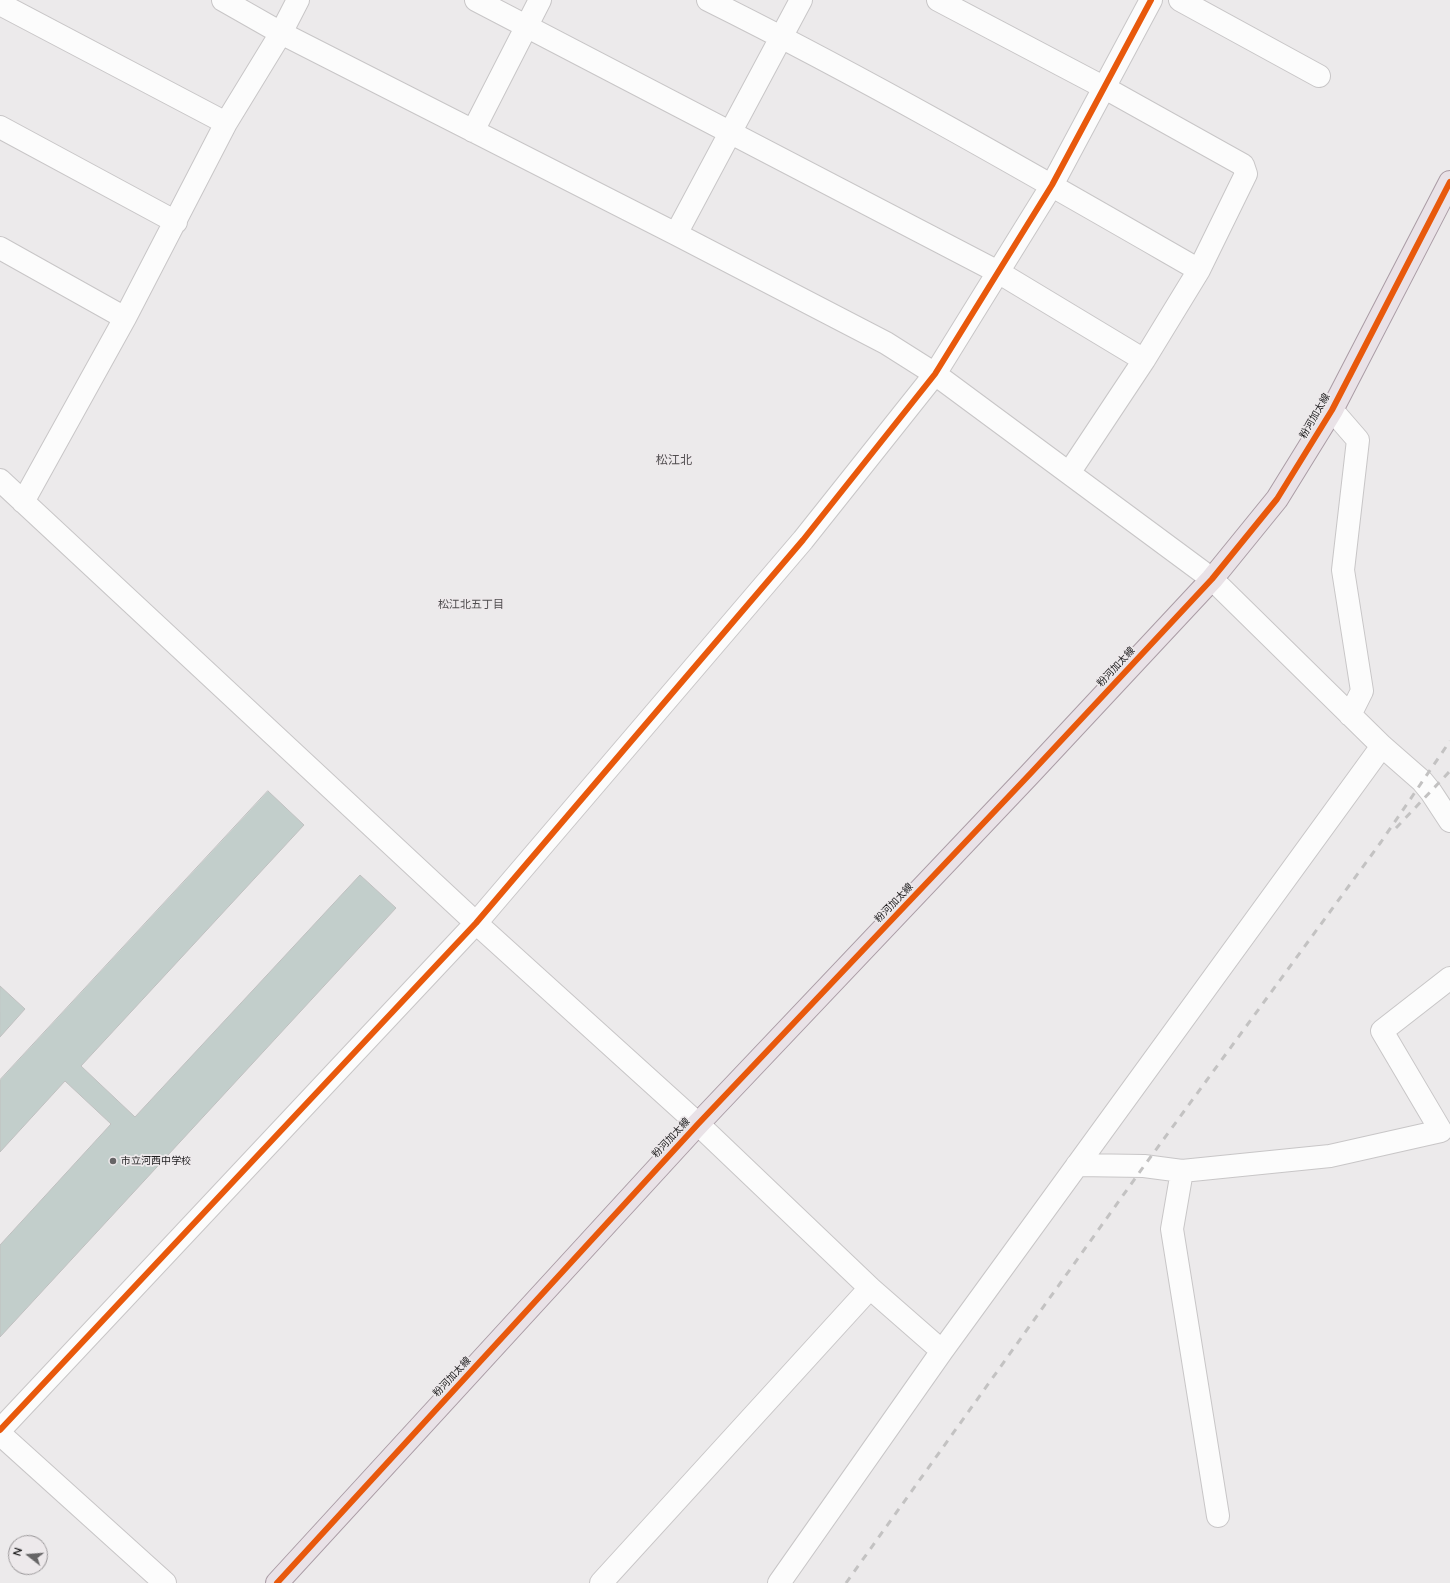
<!DOCTYPE html>
<html>
<head>
<meta charset="utf-8">
<style>
  body { margin:0 }
  #map { position:relative; width:1450px; height:1583px; overflow:hidden; background:#eceaeb; font-family:Quicksand,sans-serif }
  canvas { display:block }
  .north { position:absolute; left:8px; top:1535px; width:40px; height:40px; box-sizing:border-box; background:#ede9eb; border:1px solid #9a9799; border-radius:50%; rotate:287deg; font-size:11px; font-weight:700; line-height:16px; text-align:center; color:#1e1d1e }
  .north::after { content:''; display:block; margin:auto; width:14px; height:18px; background:#666566; clip-path:polygon(50% 0,100% 100%,50% 72%,0 100%) }
</style>
</head>
<body>
<div id="map">
<canvas width="1450" height="1583"></canvas>
<div class="north">N</div>
</div>
<script>
const g = document.querySelector('canvas').getContext('2d');
g.lineJoin = 'round';
function fill(path, color) { g.fillStyle = color; g.fill(path, 'evenodd'); }
function stroke(path, color, width, dash) { g.strokeStyle = color; g.lineWidth = width; g.lineCap = dash ? 'butt' : 'round'; g.setLineDash(dash || []); g.stroke(path); }
function drawText(font, color, halo, rows, align = 'center') {
  g.font = font + ' Quicksand,"Noto Sans JP",sans-serif'; g.lineWidth = 3.5; g.setLineDash([]); g.textBaseline = 'middle'; g.strokeStyle = halo; g.fillStyle = color; for (const [text, x, y, turn = 0] of rows) {
    g.save(); g.translate(x, y); g.rotate((+turn || 0) * Math.PI / 180); g.textAlign = isNaN(turn) ? turn : align; if (halo) g.strokeText(text, 0, 0); g.fillText(text, 0, 0); g.restore();
  }
}
const building = new Path2D(`
  M268,791L304,825L81,1066L135,1117L360,875L396,908L0,1337V1245L111,1124L65,1081L0,1152V1080Z
  M0,986L25,1009L0,1037Z`);
const minor = new Path2D(`
  M223,0L281,33L676,234L886,343L935,374L1212,579L1382,746L1422,781L1431,792L1450,821
  M476,0L998,272L1144,360L1069,473
  M708,0C875,83 1037,177 1199,270
  M938,0L1105,88L1243,165L1246,174L1199,270L1144,360
  M1180,0L1319,76
  M0,4L226,123
  M0,127L176,222
  M473,131L540,0
  M676,234L801,0
  M0,248L125,318
  M1332,410L1358,440L1343,570L1362,691L1350,715
  M0,480L476,923L698,1124L870,1288L942,1351
  M23,502L125,318L226,123L281,33L298,0
  M1077,1165L1144,1166L1182,1171L1172,1229L1218,1516
  M1182,1171L1330,1156L1441,1131L1382,1031L1450,978
  M0,1430L476,923L803,540L935,374L1052,185L1151,0
  M0,1434L165,1583
  M601,1583L870,1288
  M779,1583L942,1351L1382,746`);
const major = new Path2D(`
  M277,1583L698,1124L1030,774L1212,579L1277,499L1332,410L1450,182`);
const rail = new Path2D(`
  M1396,828L1450,771
  M846,1583L1144,1166L1381,842L1450,741`);
const cycleway = new Path2D(`
  M0,1430L476,923L803,540L935,374L1052,185L1151,0
  M277,1583L698,1124L1030,774L1212,579L1277,499L1332,410L1450,182`);
const markers = [
  [113,1161,4,"#666566"]
];
const streetNames = [
  ["粉河加太線",1315,416,-60],
  ["粉河加太線",1116,667,-47],
  ["粉河加太線",894,903,-46],
  ["粉河加太線",671,1138,-47],
  ["粉河加太線",452,1377,-47]
];
const poiNames = [
  ["市立河西中学校",121,1161]
];
const neighbourhoodNames = [
  ["松江北五丁目",471,605]
];
const quarterNames = [
  ["松江北",674,460]
];
fill(building, '#c2cecb');
stroke(building, '#c0c0c0', 1);
stroke(minor, '#c8c6c7', 24);
stroke(major, '#aa9ca5', 24);
stroke(minor, '#fcfcfc', 22);
stroke(major, '#e9e2e7', 22);
stroke(rail, '#c3c2c2', 3, [7, 7]);
stroke(cycleway, '#e8590c', 6);
for (const [x, y, r, color] of markers) { const dot = new Path2D(); dot.arc(x, y, r, 0, 2 * Math.PI); g.fillStyle = color; g.fill(dot); stroke(dot, '#ede9eb', 1.5); }
drawText('10px', '#1e1d1e', '#ede9eb', streetNames);
drawText('10px', '#1e1d1e', '#ede9eb', poiNames, 'left');
drawText('11px', '#504d4f', '#ede9eb', neighbourhoodNames);
drawText('12px', '#504d4f', '#ede9eb', quarterNames);
</script>
</body>
</html>
